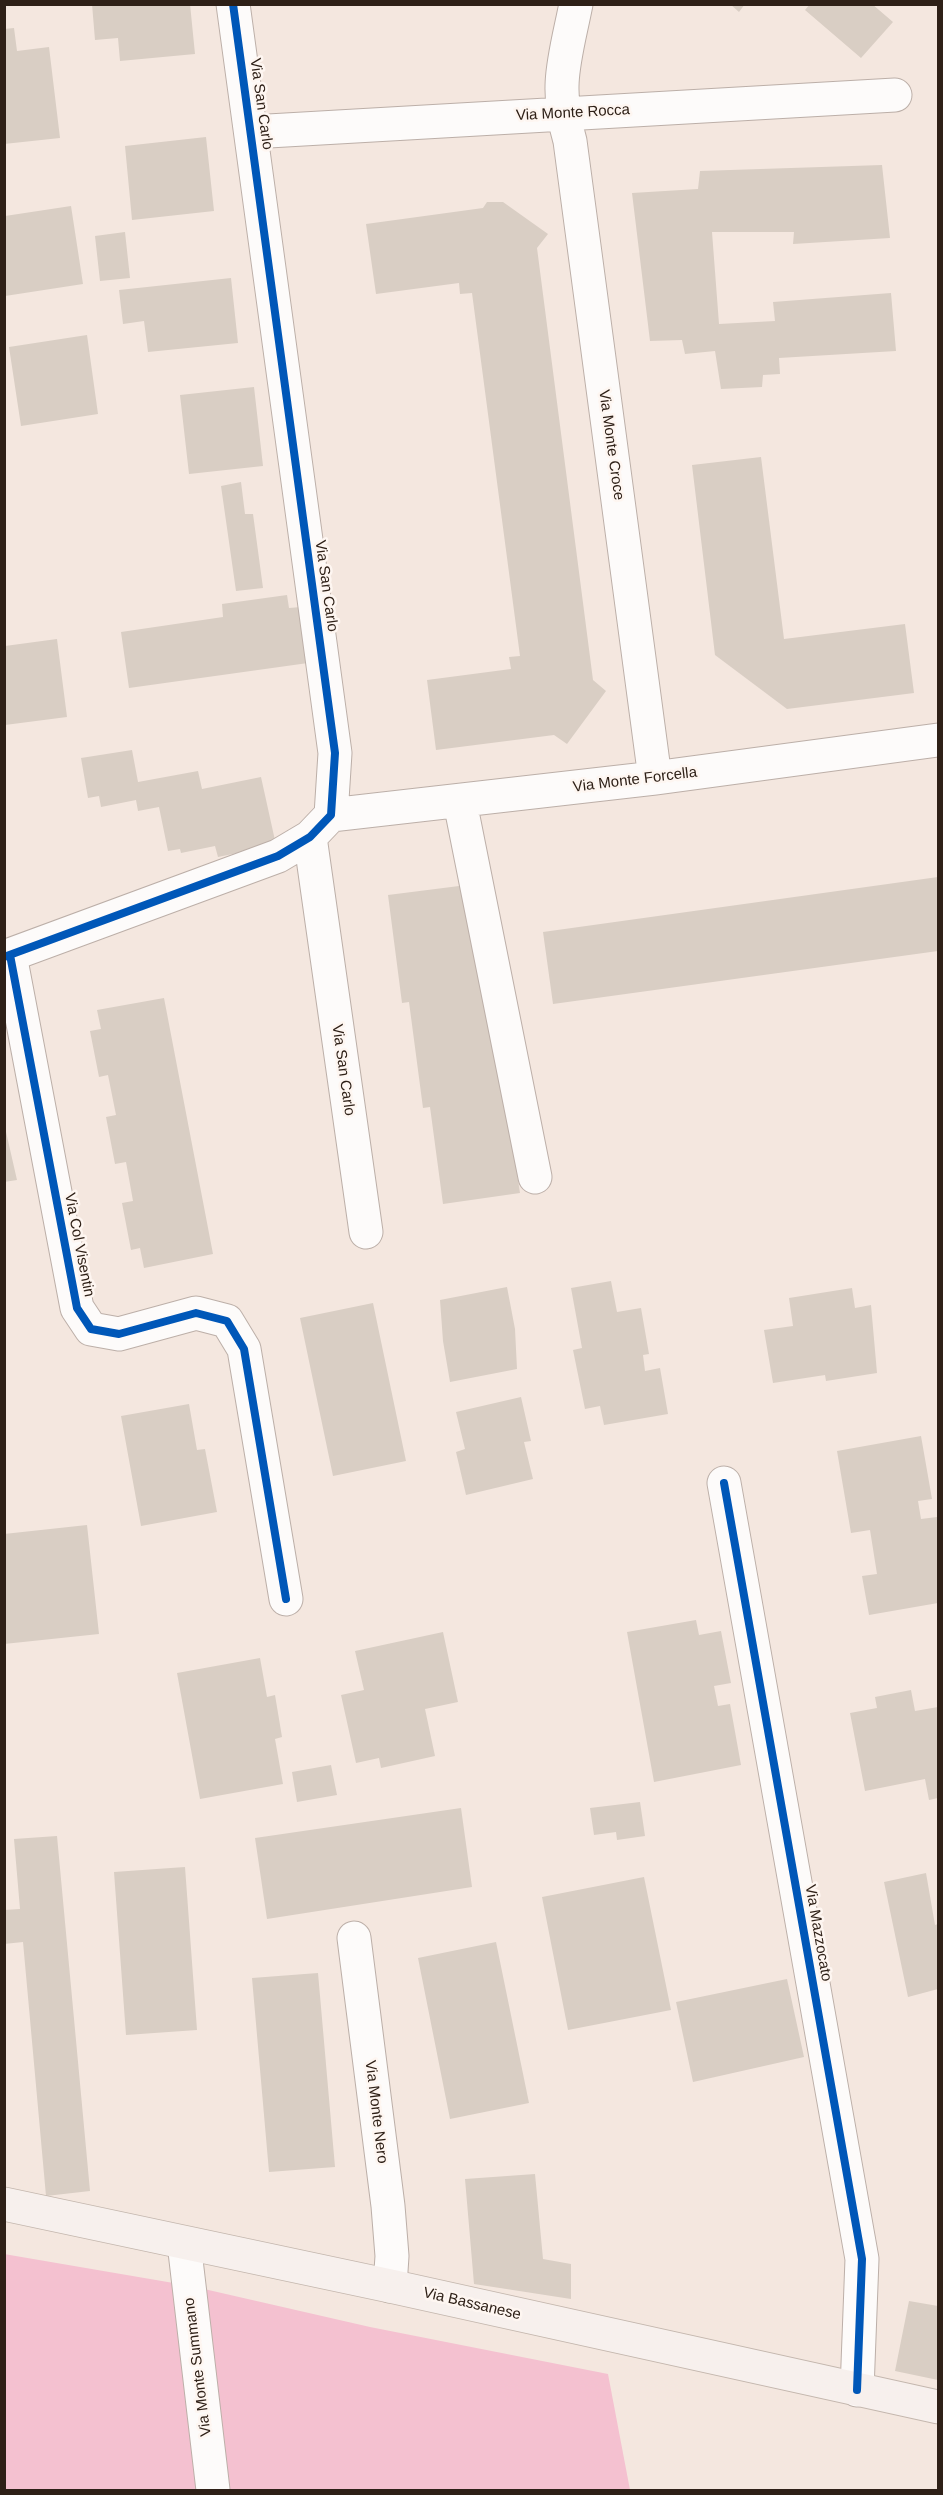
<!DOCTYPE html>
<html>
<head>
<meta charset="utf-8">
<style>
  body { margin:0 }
  #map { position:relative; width:943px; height:2495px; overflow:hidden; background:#f4e7df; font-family:Arial,sans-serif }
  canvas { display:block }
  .frame { position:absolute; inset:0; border:6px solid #2e2017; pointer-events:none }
</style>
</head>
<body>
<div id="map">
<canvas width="943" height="2495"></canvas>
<div class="frame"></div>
</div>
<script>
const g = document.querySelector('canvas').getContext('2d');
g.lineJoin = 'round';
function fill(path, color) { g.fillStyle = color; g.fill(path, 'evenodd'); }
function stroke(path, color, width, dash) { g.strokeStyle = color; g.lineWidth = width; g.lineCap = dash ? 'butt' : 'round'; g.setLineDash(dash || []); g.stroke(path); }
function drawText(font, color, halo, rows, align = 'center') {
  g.font = font + ' Arial,sans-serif'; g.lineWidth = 5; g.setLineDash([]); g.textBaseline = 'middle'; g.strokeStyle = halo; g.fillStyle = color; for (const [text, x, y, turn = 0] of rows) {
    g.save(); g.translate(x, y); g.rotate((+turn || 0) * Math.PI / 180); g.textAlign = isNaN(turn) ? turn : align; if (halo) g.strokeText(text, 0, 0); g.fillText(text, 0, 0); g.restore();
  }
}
const green = new Path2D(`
  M4,2254L191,2286L370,2327L608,2374L630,2490H5Z`);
const building = new Path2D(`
  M92,4H190L195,54L120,61L118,38L95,40Z
  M730,4H745L739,12Z
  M810,4H872L893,22L861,58L805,10Z
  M14,28L17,51L49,47L60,138L4,144V29Z
  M206,137L214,211L132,220L125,146Z
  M882,165L890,238L793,244L794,232H712L719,324L775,321L773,302L891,293L896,351L779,358L780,374L763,375L762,387L721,389L715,351L685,354L682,340L650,341L632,193L698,189L700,171Z
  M487,202H503L548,234L537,248L593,680L606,691L567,744L554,735L436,750L427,680L511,669L509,657L520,656L472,293L460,294L459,283L376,294L366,224L483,208Z
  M71,206L83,284L5,296V216Z
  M125,232L130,278L100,281L95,236Z
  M231,278L238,343L148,352L144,321L123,324L119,290Z
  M87,335L98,414L21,426L9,347Z
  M254,387L263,466L189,474L180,395Z
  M761,457L784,639L905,624L914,693L787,709L715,655L692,465Z
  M241,482L245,514H253L263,588L236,591L221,486Z
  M287,595L289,608L301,607L308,663L129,688L121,632L223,617L222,604Z
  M57,639L67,717L5,725V646Z
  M132,750L138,782L198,771L202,789L261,777L276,845L218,857L215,846L181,853L180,849L168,851L159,807L138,811L136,800L101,807L99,796L88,798L81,758Z
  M938,877V951L553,1004L543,932Z
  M467,885L488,990L520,1193L443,1204L430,1107L423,1108L409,1002L402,1003L388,895Z
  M164,998L213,1254L144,1268L140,1248L131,1250L122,1203L133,1201L126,1162L115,1164L106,1117L116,1115L108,1075L99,1077L90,1031L101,1029L97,1010Z
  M4,1123L17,1180L4,1182Z
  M611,1281L617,1312L641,1308L649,1354L643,1355L645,1371L660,1368L668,1414L604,1425L600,1406L585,1409L573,1350L582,1348L571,1288Z
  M507,1287L515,1329L517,1369L450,1382L443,1341L440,1300Z
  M852,1288L855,1308L871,1305L877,1373L826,1381L825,1375L773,1383L764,1330L793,1326L789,1298Z
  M373,1303L406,1461L333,1476L300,1318Z
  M521,1397L531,1441L524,1442L533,1479L466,1495L456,1452L465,1449L456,1412Z
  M189,1404L197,1450L205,1449L217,1512L141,1526L121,1416Z
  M921,1436L932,1499L918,1501L921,1519L937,1517L938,1603L869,1615L862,1576L877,1574L870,1530L851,1533L837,1451Z
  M87,1525L99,1634L4,1644V1534Z
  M696,1620L699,1635L721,1631L731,1683L714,1686L718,1706L730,1704L741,1765L654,1782L627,1632Z
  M443,1632L458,1702L425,1709L435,1756L381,1768L379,1758L356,1763L341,1695L364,1690L355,1651Z
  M260,1658L267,1697L275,1695L282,1737L275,1739L283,1784L200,1799L177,1673Z
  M911,1690L915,1711L938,1707V1798L929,1800L925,1779L865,1791L850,1713L877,1708L875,1697Z
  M331,1765L337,1795L297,1802L292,1772Z
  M640,1802L645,1836L617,1840L616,1832L594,1835L590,1808Z
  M461,1808L472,1887L267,1919L255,1838Z
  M57,1836L90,2191L46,2196L23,1942L4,1944V1910L20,1909L14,1839Z
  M185,1867L197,2030L126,2035L114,1872Z
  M926,1873L935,1925L938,1924V1989L908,1997L884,1882Z
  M644,1877L671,2010L568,2030L542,1897Z
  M496,1942L529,2103L450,2119L418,1958Z
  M318,1973L335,2167L269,2172L252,1978Z
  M787,1979L804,2057L693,2082L676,2002Z
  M535,2174L543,2259L571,2264V2299L474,2284L465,2179Z
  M909,2301L938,2306V2380L895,2371Z`);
const minor = new Path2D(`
  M576,4C565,59 554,86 570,141L655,778
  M251,132L895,95
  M460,802L535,1177
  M331,815L655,778L938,740
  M310,837L366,1232
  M10,955L77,1308L91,1329L119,1334L196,1313L227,1321L244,1349L286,1599
  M4,957L278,856L310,837L331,815L335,753L233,4
  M724,1483L862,2259L857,2390
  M354,1938L388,2206L392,2256L390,2286
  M184,2243L213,2490`);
const major = new Path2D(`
  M4,2204L390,2286L938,2407`);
const cycleway = new Path2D(`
  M10,955L77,1308L91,1329L119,1334L196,1313L227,1321L244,1349L286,1599
  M4,957L278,856L310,837L331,815L335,753L233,4
  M724,1483L862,2259L857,2390`);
const streetNames = [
  ["Via San Carlo",261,104,82],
  ["Via Monte Rocca",573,113,-3],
  ["Via Monte Croce",611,445,82],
  ["Via San Carlo",326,586,82],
  ["Via Monte Forcella",635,780,-7],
  ["Via San Carlo",343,1070,82],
  ["Via Col Visentin",79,1245,79],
  ["Via Mazzocato",818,1933,80],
  ["Via Monte Nero",376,2112,83],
  ["Via Bassanese",472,2304,13],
  ["Via Monte Summano",198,2367,-97]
];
fill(green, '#f4c1d0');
fill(building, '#d9cec4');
stroke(minor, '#bcafa8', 35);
stroke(major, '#c4b7ae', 35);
stroke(minor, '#fdfbfa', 33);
stroke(major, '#f7f0ed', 33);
stroke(cycleway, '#0057b8', 8);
drawText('15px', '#2e2017', '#fef6f1', streetNames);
</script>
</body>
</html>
